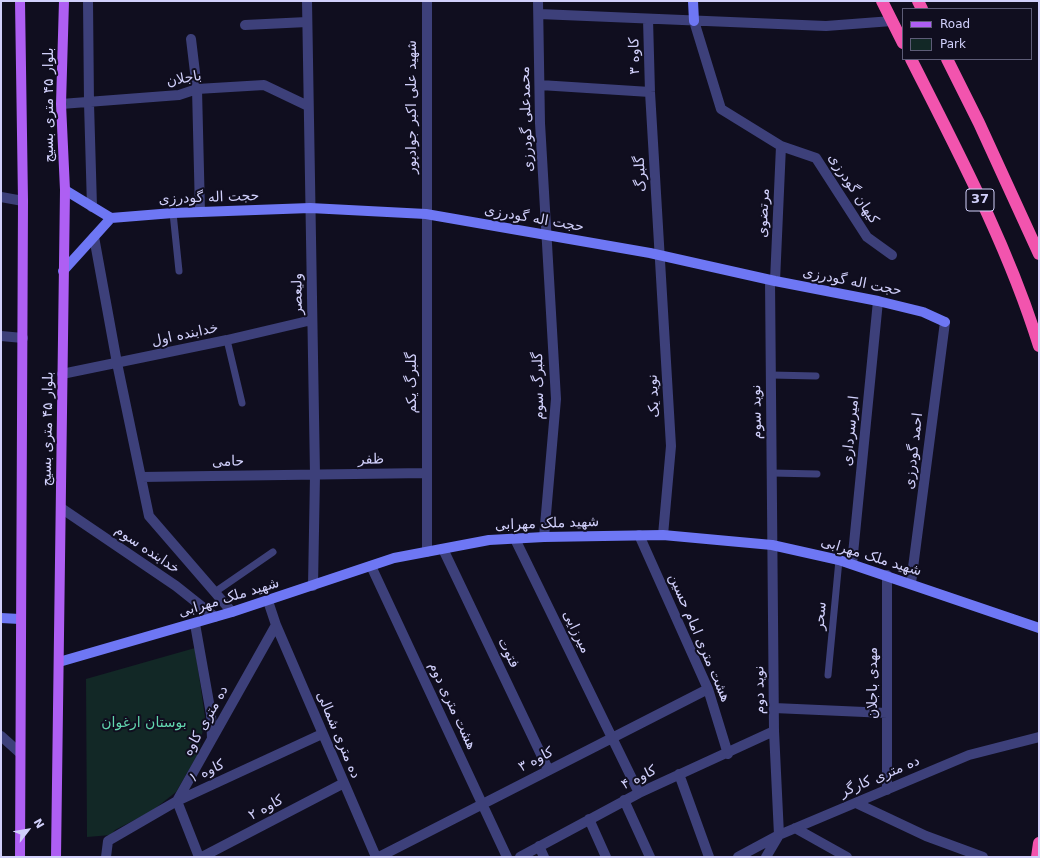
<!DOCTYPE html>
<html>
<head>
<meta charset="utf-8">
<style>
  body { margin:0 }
  #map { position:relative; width:1040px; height:858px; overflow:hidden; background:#100e1f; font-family:"DejaVu Sans",sans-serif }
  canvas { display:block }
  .frame { position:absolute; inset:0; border:2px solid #d1d0fb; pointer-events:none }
  .legend { position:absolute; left:902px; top:8px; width:130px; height:52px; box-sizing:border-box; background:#100e1f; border:1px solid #5d5c77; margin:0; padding:5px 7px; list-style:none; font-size:12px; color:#d1d0fb }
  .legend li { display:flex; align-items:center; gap:8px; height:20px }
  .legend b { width:20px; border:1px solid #5d5c77 }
  .north { position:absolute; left:8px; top:810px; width:40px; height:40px; -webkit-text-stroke:3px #100e1f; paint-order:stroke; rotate:59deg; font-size:11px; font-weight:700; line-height:16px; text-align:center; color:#d1d0fb }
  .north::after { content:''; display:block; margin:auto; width:14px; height:18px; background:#d1d0fb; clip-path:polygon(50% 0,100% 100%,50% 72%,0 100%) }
</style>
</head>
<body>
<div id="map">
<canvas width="1040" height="858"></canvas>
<div class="frame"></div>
<ul class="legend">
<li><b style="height:5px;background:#ae5ff3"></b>Road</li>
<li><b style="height:11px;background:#122826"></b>Park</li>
</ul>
<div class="north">N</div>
</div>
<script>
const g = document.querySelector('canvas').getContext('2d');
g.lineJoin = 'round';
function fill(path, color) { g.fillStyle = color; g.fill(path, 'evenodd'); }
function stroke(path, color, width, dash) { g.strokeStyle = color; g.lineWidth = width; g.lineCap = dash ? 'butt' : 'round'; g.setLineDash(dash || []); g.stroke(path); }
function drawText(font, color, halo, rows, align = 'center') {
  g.font = font + ' "DejaVu Sans",Cairo,sans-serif'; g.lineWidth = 4; g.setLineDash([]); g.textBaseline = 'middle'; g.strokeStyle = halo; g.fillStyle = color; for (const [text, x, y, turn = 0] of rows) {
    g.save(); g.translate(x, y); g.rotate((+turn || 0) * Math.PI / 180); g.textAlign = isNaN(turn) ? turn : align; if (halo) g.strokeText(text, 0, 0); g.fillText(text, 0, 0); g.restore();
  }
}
const green = new Path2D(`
  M195,648L205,717L199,752L176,792L152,811L115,830L111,835L87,837L86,679Z`);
const lane = new Path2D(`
  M173,213L179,271
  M227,340L242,403
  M771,375L816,376
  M772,473L817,474
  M215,592L273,552
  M828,675L839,560`);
const street = new Path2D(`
  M88,1L89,103L92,207
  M307,1L315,475L313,586
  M538,1L540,123L556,399L544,537
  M539,14L826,26L892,21
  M648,19L650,92L671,446L663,535
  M694,21L721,109L781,146L816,158L867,237L892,255
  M245,25L307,22
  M191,39L197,89L200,212
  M540,85L650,92
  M61,104L179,95L197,89L264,85L308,106
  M1,197L23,201
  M94,237L117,363L149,516L232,612
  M770,280L774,731L779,835
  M775,281L781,146
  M1,336L23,338
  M62,374L227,340L312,320
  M141,477L426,473
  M61,508L176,586L215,617
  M639,535L708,689L728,754
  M515,539L639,793
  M443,549L548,769
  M427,552V1
  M852,564L878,301
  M371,566L507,857
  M911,583L945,322
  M195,624L211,714L212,739
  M276,625L376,857
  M774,708L887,713
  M1,736L20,753
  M679,774L709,857
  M887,790V575
  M624,800L650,857
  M856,803L926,836L983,857
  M589,819L606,857
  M795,828L847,857
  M539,846L544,857
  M106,857L108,841L177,801L322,734
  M199,857L177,801L276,625L268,601
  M202,857L344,783
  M379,857L708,689
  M520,857L639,793L774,731
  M738,857L779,835L969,755L1039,737
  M766,857L779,835`);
const secondary = new Path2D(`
  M693,1L694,21
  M65,190L111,218
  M63,271L111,218L173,213L310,208L426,214L650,253L775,281L878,301L923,312L945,322
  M1,618L20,619
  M59,662L232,612L394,558L489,540L544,537L663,535L772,545L839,560L1039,628`);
const primary = new Path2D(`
  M20,857L23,201L20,1
  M56,857L65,190L61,104L64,1`);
const highway = new Path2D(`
  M882,1L903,43
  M918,1L922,9
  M911,59C958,152 1008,246 1039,346
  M947,59L979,123L1039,254
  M1037,857L1039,843`);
const shields = [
  [980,200,28]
];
const shieldNames = [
  ["37",980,200]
];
const streetNames = [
  ["کاوه ۳",635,56,-91],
  ["باجلان",184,79,-10],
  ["بلوار ۴۵ متری بسیج",49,105,-90],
  ["شهید علی اکبر جوادپور",412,107,-90],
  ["محمدعلی گودرزی",527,119,-92],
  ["گلبرگ",641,174,-93],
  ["کیهان گودرزی",853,189,57],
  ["حجت اله گودرزی",209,198,-2],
  ["مرتضوی",764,213,-87],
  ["حجت اله گودرزی",534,219,10],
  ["حجت اله گودرزی",852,282,11],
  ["ولیعصر",298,294,-91],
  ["خدابنده اول",185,335,-12],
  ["گلبرگ یکم",412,383,-90],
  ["گلبرگ سوم",539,386,-91],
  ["نوید یک",654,396,-93],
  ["نوید سوم",757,412,-91],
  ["بلوار ۴۵ متری بسیج",48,429,-89],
  ["امیرسرداری",851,431,-84],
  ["احمد گودرزی",914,451,-83],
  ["ظفر",371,460,-1],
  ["حامی",228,462,-1],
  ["شهید ملک مهرابی",547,524,-2],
  ["خدابنده سوم",147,550,34],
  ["شهید ملک مهرابی",871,557,17],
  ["شهید ملک مهرابی",229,598,-17],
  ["سحر",821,616,-85],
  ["میرزایی",576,632,64],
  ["هشت متری امام حسین",699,638,67],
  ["فتوت",508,653,64],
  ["مهدی باجلان",873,683,-90],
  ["نوید دوم",760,690,-91],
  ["هشت متری دوم",452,706,65],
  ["ده متری کاوه",206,721,-61],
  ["ده متری شمالی",338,735,67],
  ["کاوه ۳",536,760,-27],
  ["کاوه ۱",207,772,-25],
  ["ده متری کارگر",880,777,-23],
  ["کاوه ۴",639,778,-26],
  ["کاوه ۲",266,808,-28]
];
const parkNames = [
  ["بوستان ارغوان",144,723]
];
fill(green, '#122826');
stroke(lane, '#3d407a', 7);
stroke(street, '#3d407a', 10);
stroke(secondary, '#6e77f4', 10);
stroke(primary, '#ae5ff3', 10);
stroke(highway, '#f254ae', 12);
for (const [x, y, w] of shields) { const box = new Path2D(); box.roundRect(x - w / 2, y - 11, w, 22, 3); g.fillStyle = '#100e1f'; g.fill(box); stroke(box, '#d1d0fb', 1); }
drawText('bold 13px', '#d1d0fb', null, shieldNames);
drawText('14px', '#d1d0fb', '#100e1f', streetNames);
drawText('14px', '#62d5ae', '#100e1f', parkNames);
</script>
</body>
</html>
